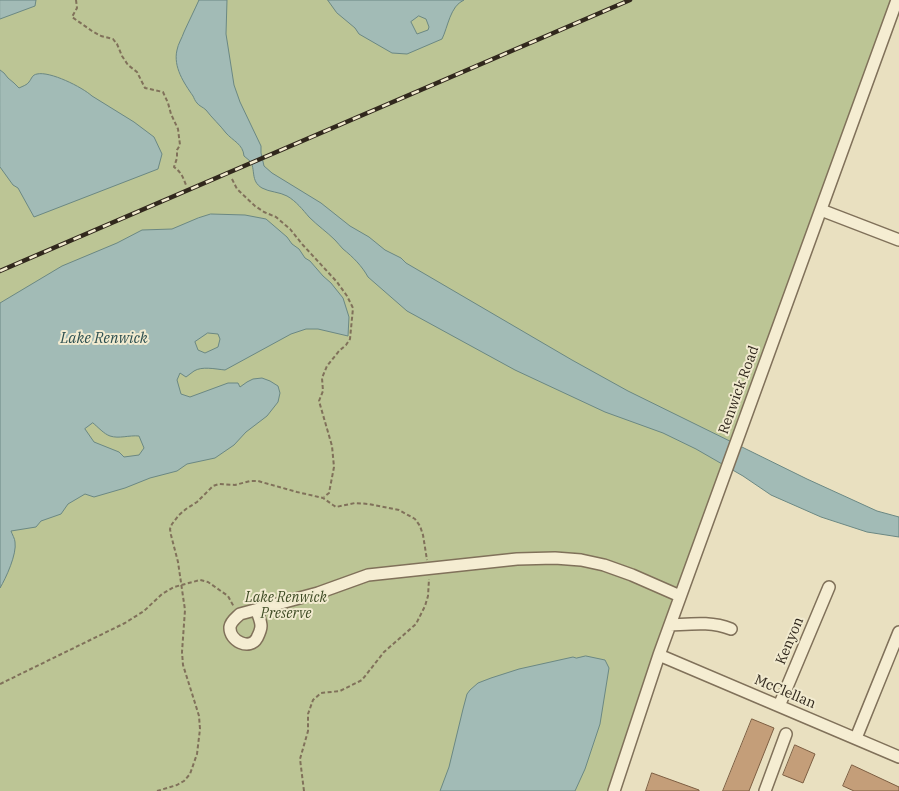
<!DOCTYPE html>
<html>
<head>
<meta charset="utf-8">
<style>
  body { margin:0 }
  canvas { display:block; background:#e9e0c0 }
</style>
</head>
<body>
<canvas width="899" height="791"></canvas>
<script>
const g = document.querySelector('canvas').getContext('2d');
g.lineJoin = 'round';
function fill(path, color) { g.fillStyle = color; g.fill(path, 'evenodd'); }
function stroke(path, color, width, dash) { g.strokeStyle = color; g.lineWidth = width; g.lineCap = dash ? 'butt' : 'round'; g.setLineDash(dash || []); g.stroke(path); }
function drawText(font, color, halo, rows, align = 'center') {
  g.font = font + ' "IBM Plex Serif",serif'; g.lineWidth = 4; g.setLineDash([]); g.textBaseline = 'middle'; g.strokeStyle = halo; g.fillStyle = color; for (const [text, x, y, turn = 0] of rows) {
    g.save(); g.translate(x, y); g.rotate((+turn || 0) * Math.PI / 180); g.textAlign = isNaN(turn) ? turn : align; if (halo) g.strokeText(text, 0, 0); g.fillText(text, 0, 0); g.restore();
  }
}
const green = new Path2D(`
  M0,0H897L609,791H0Z`);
const water = new Path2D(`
  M0,0H36L35,6L0,19Z
  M199,0H227L226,34L234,85L240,102L261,146V153L264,166L272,173L321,203L350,226L369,237L385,250L401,258L406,263L572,360L628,391L807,479L877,511L899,517V537L867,532L821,517L771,495L743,476L696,449L663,433L605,412L515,370L407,311L368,277C362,266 353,257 343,249C340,246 338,243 335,240C327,232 318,226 309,217C303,210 296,201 287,196C280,192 269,192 262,188C250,181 256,169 250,161C248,159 246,158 244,156C243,144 233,141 226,133C220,125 212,118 206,110C203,107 199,106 197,103C195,101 194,98 193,96C184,83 173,67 177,50C178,44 182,38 184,32C189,21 194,11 199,0Z
  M328,0H464C450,6 448,27 442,39L407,54L392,53L359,34L355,28L337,13ZM419,16L426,19L429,27L428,30L417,34L411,22Z
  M0,70L4,73L8,78L14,83L19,88C23,86 27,85 29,82C32,78 32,75 37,74C50,71 82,87 92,96L134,122L154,137L162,154L158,169L34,217L18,188L13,185L0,167Z
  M211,214L245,215L266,219L287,237L292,244L299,249L305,258L310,261L323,276L331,283L343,298L349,317L348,336L318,329H306L291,334L225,370C215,369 202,366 194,371C191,373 189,375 186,377L180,373L177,380L181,394L190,397L228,383H238L240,387L247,382L253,379L262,378L270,381L278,386L280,393L278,402L267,416L246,432L234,445L215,458L187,464L177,471L150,478L125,488L94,497L85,494L68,504L61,514L41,521L36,527L11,531C12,534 15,539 15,542C17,554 6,578 0,588V303L62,266L117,243L142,230L172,229L198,218ZM208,333L218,334L220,339L218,347L205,353L198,350L195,342ZM93,423C98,427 104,434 110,436C119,439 129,435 139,436L144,448L139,455L124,457L119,452L94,442L85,429Z
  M586,656L605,660L609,668L600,724L585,769L575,791H440L449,767L463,709L467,694L470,690L478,683L491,678L519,669L573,657L576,658Z`);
const building = new Path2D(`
  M752,719L774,728L749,791H723Z
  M795,745L815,754L803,783L783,775Z
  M852,765L899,787V791H854L843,786Z
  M652,773L699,790V791H646Z`);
const path = new Path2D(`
  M76,0L77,8L72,17L92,31L101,36L113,39L117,44L122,56L128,65L137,72L145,88L163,92L168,103L171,114L178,129L180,145L177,150V158L174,167C181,172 183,177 186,185
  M232,179L237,189L255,206L264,212L276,217L290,229L302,244L337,282L347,296L353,308L350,339L346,345L339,351L327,366L322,378L323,391L319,401L332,446L334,467L329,493L324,497
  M0,684L125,623L144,611L162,594L174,587L200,580L208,582L228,596L234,607
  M157,791L177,785L184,781L190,774L197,754L200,729L199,716L195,703L183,665L182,652L185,610L178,562L171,535L170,529L172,524L179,515L186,509L197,502L213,486L219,484L235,485L250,481H258L297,492L323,498L333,505L336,507L355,503L369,504L399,510L415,519L420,526L423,535L427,560
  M304,791L300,759L308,731V714L313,700L321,693L340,691L362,680L384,652L416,624L425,606L428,596L429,579`);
const minor = new Path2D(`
  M821,210L899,240
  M257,611C258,615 261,621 261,626C261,630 259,634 257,638C250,651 229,641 230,627C231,621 236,618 240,614L318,593L368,575L517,559L555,558L581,560L604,565L632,575L680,596
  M670,625C691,624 711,621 731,629
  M659,655L899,757
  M779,706L829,587
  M856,738L899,632
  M614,791L659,655L897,0
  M765,791L786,734`);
const rail = new Path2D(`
  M0,271L630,0`);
const streetNames = [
  ["Renwick Road",739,390,-70],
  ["Kenyon",790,641,-67],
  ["McClellan",785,692,23]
];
const parkNames = [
  ["Lake Renwick",286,598],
  ["Preserve",286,614]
];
const waterNames = [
  ["Lake Renwick",104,339]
];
fill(green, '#bcc595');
fill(water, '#a2bbb6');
stroke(water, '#6b8883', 1);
fill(building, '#c49e79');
stroke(building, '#7d5e42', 1);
stroke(minor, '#80715a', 14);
stroke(path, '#80715a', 2, [4, 2.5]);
stroke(minor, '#f5edd2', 11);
stroke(rail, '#31281d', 4.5);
stroke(rail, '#f1eacf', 2.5, [8]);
drawText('14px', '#31281d', '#f1eacf', streetNames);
drawText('italic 14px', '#3f4c25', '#f1eacf', parkNames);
drawText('italic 15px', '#2d4f50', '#f1eacf', waterNames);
</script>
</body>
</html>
